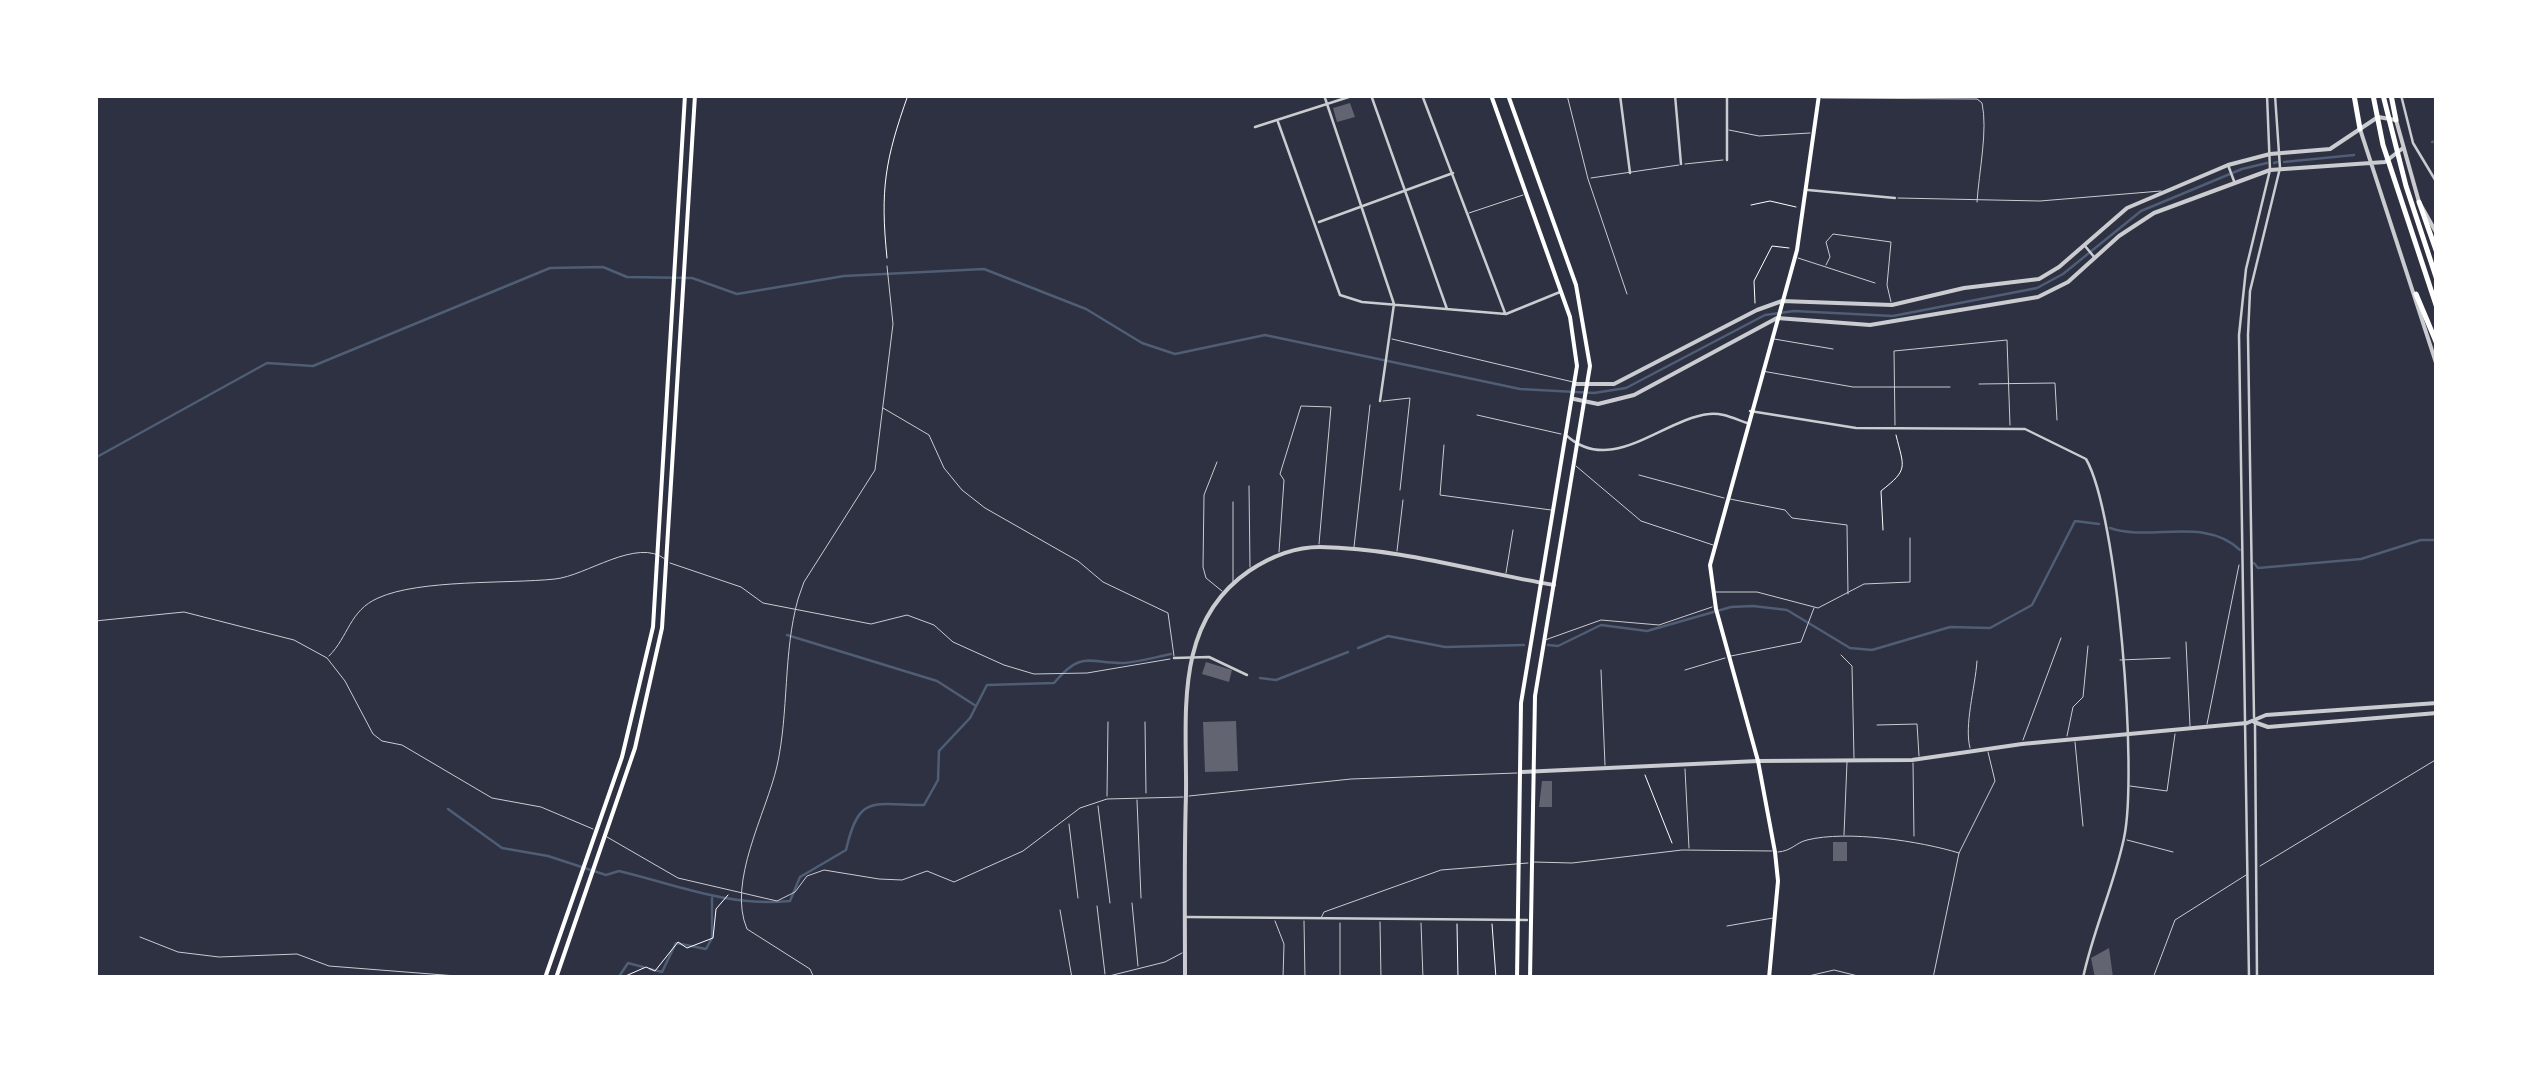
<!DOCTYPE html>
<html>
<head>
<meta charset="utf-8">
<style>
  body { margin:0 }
  #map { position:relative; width:2532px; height:1073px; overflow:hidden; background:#2d3142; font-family:"Work Sans",sans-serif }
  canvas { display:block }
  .frame { position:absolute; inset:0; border:98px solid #fff; pointer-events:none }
</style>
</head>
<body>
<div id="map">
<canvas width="2532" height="1073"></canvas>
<div class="frame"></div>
</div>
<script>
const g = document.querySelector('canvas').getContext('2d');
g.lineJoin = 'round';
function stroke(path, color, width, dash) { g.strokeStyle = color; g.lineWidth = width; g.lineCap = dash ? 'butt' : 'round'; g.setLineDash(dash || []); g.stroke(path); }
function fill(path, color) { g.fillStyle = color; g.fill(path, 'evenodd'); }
const stream = new Path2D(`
  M2432,142L2437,141
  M2284,162L2354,155
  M2274,163L2277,162
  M95,458L267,363L313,366L550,268L603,267L627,277L692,278L737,294L844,276L984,269L1086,309L1142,343L1175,354L1265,335L1520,389L1594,393L1626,388L1765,315L1794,311L1893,316L2037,288L2063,274L2141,211L2242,169L2267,163
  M2110,528C2151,542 2205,516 2240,550
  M2254,563L2258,568L2361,559L2421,540H2437
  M787,635L937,681L976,706
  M1548,645L1558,646L1601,625L1647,631L1731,607L1753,606L1787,610L1850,648L1872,650L1950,627L1990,628L2032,605L2075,521L2099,524
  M1358,648L1388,636L1445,647L1524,645
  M1260,678L1276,680L1348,652
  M448,809L502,848L548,856L606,875L619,871C677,885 729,907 790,901L800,877L846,850C859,793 873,805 924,805L938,780L939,751L970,718L987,685L1054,683C1082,649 1090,664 1124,663C1139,662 1156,657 1171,654
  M650,969L662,972L676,943L706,949L712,938V898
  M618,978L628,963L643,967`);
const building = new Path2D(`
  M1350,103L1355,117L1337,122L1333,108Z
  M1206,662L1232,670L1229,682L1202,674Z
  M1236,721L1238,771L1205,772L1203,722Z
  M1542,781H1552V807H1539Z
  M1833,842H1847V861H1833Z
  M2109,948L2113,977L2095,978L2091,958Z`);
const path = new Path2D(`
  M1751,205L1770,201L1796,207
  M887,258C880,189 885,160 908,95
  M1755,303L1754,281L1772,246L1789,248
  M1883,530L1881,491C1909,469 1904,468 1896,435
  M1645,775L1672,843
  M1457,924L1458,978
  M1492,924L1496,978
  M621,978L646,967L655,971L678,942L687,948L713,938L716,909L728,895`);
const service = new Path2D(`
  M1567,95L1588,179L1627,294
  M1822,98L1977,99L1982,103C1988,130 1979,171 1977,202
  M1729,130L1759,136L1810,133
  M1685,164L1723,160
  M1591,178L1679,165
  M1898,198L2040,201L2161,191
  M1469,213L1523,195
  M1798,258L1875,283
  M1826,265L1830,257L1826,242L1833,234L1891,242L1887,285L1891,302
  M1392,339L1573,382
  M1774,339L1833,349
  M1762,371L1853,387H1950
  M1979,384L2055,383L2057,420
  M1383,401L1410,398L1400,490
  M883,408L929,435L944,468L962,490L985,508L1078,561L1103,582L1168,613L1174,656
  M1477,415L1561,434
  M1895,425L1894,351L2007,340L2010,425
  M1444,445L1440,495L1551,510
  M1217,462L1204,495L1203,567L1206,578L1222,591
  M1576,466L1641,521L1713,545
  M1639,475L1724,498
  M1249,486L1250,567
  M1730,499L1785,510L1792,518L1847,525L1848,594
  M1354,547L1370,405
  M1397,551L1403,500
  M1279,552L1284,480L1280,474L1301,406L1331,407L1319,544
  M670,563L741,587L763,603L871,624L907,615L934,625L953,642L1004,665L1034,674L1087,673L1170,659
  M1506,573L1513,530
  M1233,583V502
  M1715,592H1757L1818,608L1864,584L1910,582V538
  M95,621L184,612L294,640L327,658L345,681L373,734L382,741L402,745L492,798L541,807L593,829
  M1545,640L1601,620L1659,625L1712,607
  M2186,642L2190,726
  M1841,655L1852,666L1854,758
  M329,656C349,636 349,611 378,598C420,579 507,584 555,579C586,576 637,537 665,559
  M1731,656L1801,642L1814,608
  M2120,660L2170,658
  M1601,670L1605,765
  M1685,670L1725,658
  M1145,722L1146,793
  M2207,724L2239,565
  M1877,725L1917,724L1919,756
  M2067,736L2073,707L2083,697L2088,646
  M2023,740L2061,638
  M2075,742L2083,826
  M1970,748C1964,725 1975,689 1977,661
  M1913,763L1914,836
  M1685,769L1689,848
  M2130,786L2167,791L2175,734
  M1107,796L1108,722
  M1189,796L1351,779L1517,773
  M1137,800L1141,898
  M1098,806L1110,903
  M1069,824L1078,898
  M1844,835L1847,762
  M607,837L678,878L777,901L795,892L807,876L824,870L879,879L902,880L927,871L954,882L1023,851L1080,808L1107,799L1183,797
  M2127,840L2173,852
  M1778,852C1792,851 1795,843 1807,840C1847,830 1920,841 1959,853
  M1534,862L1572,863L1682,850L1772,851
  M2260,866L2437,759
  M1132,903L1138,966
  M1097,906L1105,974
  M1060,910L1072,978
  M1321,918L1324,912L1441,870L1528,863
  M1275,921L1284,944L1283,978
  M1304,921L1305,978
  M1380,922L1381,978
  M1421,923L1423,978
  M1727,926L1773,918
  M140,937L178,952L219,957L297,954L329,966L482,978
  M95,975L115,978
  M156,978L159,977
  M814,978L810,969L747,929C727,882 766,814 777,766C789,712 783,653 798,599L804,582L875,470L893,324L887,266
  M1101,978L1165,962L1182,953
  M1340,978V923
  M1800,978L1834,970L1866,978
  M1906,978H2004
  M1933,978L1959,853L1995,781L1988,752
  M2153,978L2175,920L2246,875`);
const minor = new Path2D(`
  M1324,95L1394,304L1380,401
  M1371,95L1447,309
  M1422,95L1505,313
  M1620,95L1630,173
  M1675,95L1681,164
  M2401,95L2413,143L2437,183
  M1278,122L1340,295L1362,302L1506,314L1560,292
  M1255,127L1355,95
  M1727,160V95
  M2228,165L2234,181
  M1808,190L1895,198
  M1319,222L1453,173
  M2085,246L2095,258
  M1750,411L1856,428L2025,429L2086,459C2118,514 2138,774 2124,838C2114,886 2093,930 2083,978
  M1567,436C1612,476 1663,419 1709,414C1721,412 1735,419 1747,423
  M1174,658L1209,657L1247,675
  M2254,717L2248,335L2250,291L2280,168L2275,95
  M2255,725L2257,978
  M1187,917L1527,920
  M2249,978L2239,335L2246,269L2270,170L2267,95`);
const tertiary = new Path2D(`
  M2360,129L2437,366
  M1576,384H1614L1757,310L1782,301L1892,305L1964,288L2039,279L2059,267L2127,208L2228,165L2270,154L2330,149L2378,117L2396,120L2419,202L2437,234
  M1574,399L1598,404L1634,395L1777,318L1870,325L2038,297L2068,282L2119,236L2154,213L2270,170L2385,162L2403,148
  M2254,722L2268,727L2437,713
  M1522,772L1758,761L1912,760L2022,744L2247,723L2266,715L2437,703
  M1185,978C1185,917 1184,856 1186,794C1187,714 1173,623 1249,571C1270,557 1293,547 1320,547C1398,548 1477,572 1554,585`);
const secondary = new Path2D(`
  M545,978L622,757L653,627L685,95
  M556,978L635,748L662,628L695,95`);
const primary = new Path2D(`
  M1491,95L1570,317L1577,366L1521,703L1517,978
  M1508,95L1576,285L1590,366L1535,696L1530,978
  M1769,978L1778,881L1775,852L1758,761L1716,609L1710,565L1797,250L1819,95`);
const motorway = new Path2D(`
  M2354,95L2360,129
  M2373,95L2383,145L2437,308
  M2383,95L2406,186L2437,280
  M2391,95L2396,120
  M2419,202L2437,253
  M2416,294L2437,344`);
stroke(stream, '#4f5d75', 2.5);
fill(building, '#626471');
stroke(path, '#fff', 1);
stroke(service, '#caccd0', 1);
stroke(minor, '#caccd0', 2.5);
stroke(tertiary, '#caccd0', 4);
stroke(secondary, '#fff', 4);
stroke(primary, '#fff', 4);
stroke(motorway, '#fff', 5);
</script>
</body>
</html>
